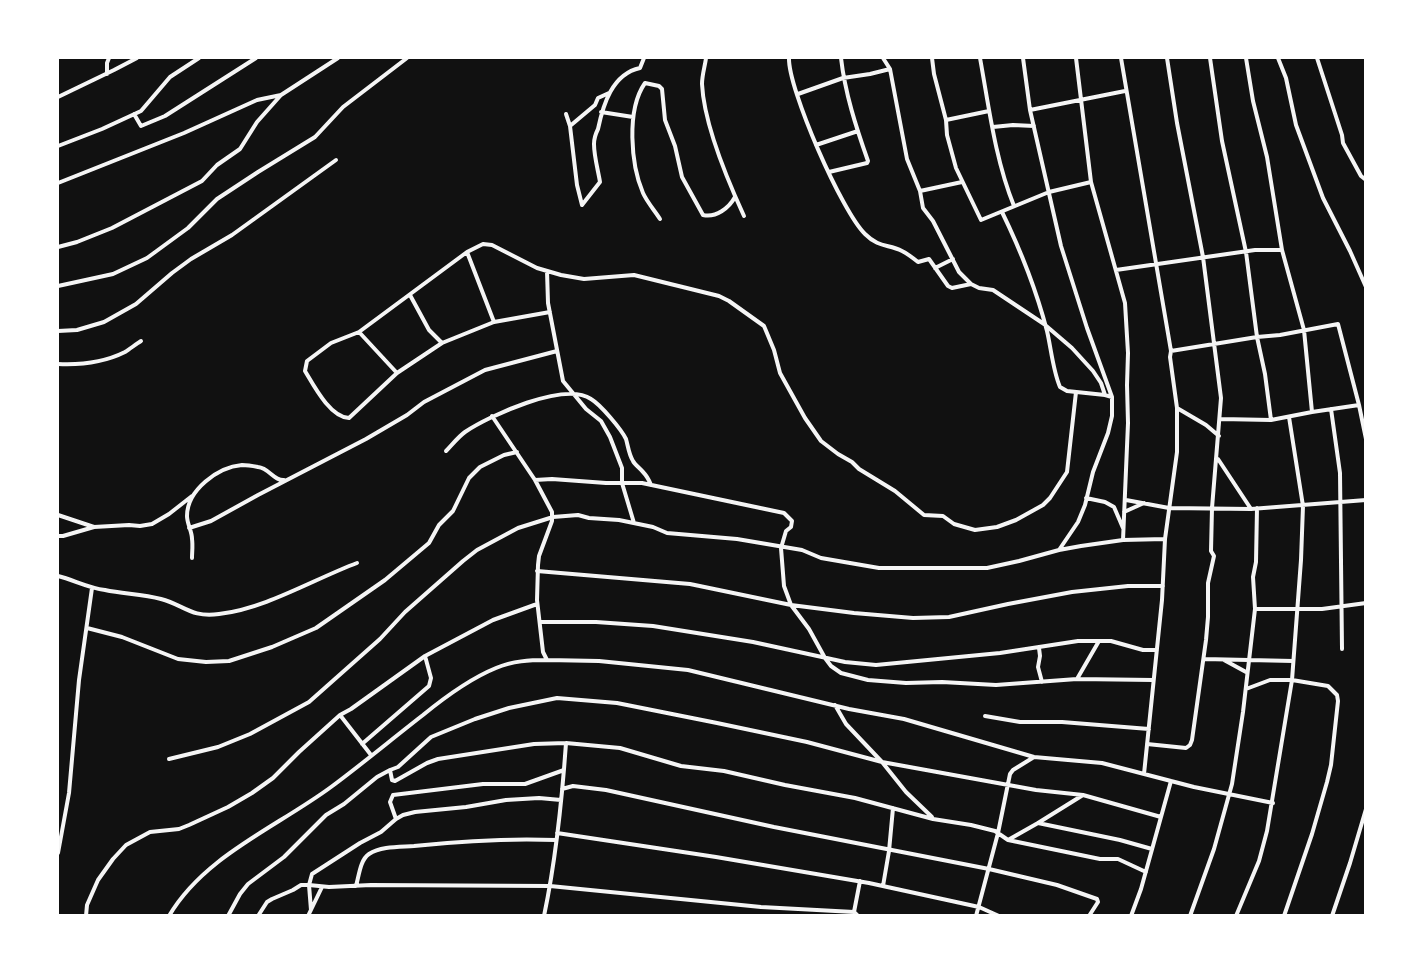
<!DOCTYPE html>
<html>
<head>
<meta charset="utf-8">
<style>
  body { margin:0 }
  #map { position:relative; width:1423px; height:973px; overflow:hidden; background:#111; font-family:"PT Sans Narrow",sans-serif }
  canvas { display:block }
  .frame { position:absolute; inset:0; border:59px solid #fff; pointer-events:none }
</style>
</head>
<body>
<div id="map">
<canvas width="1423" height="973"></canvas>
<div class="frame"></div>
</div>
<script>
const g = document.querySelector('canvas').getContext('2d');
g.lineJoin = 'round';
function stroke(path, color, width, dash) { g.strokeStyle = color; g.lineWidth = width; g.lineCap = dash ? 'butt' : 'round'; g.setLineDash(dash || []); g.stroke(path); }
const minor = new Path2D(`
  M706,58C705,66 702,75 702,84C704,125 727,179 744,216
  M789,58C788,89 842,212 865,234C879,248 888,244 902,251C908,254 913,258 918,262L929,259L948,286L952,288L971,284L979,288L993,290L1044,324L1072,348L1093,371L1101,383L1105,395L1112,397
  M883,58L890,69L907,159L920,191L923,208L933,221L959,272L971,284
  M932,58L934,74L946,120L947,135L956,168L981,220L1049,192L1091,182
  M980,58C989,107 995,159 1014,206
  M1023,58L1030,110L1061,246L1087,328L1112,397V416L1108,433L1093,472L1085,505L1078,522L1059,550
  M1076,58L1091,182L1125,303L1128,353L1127,385L1128,423L1123,540
  M1121,58L1171,351L1170,357L1177,408V452L1165,539L1162,600L1144,774
  M1210,58L1222,141L1246,252L1257,337L1265,374L1271,420
  M1246,58L1253,101L1267,157L1282,250L1304,330L1312,412
  M1278,58L1286,78L1296,125L1323,198L1350,251L1366,287
  M1317,58L1342,135L1343,143L1361,176L1366,180
  M107,74V63L109,58
  M798,94L843,78L870,74L890,69
  M58,97L114,70L137,58
  M1030,110L1125,91
  M601,112L633,117
  M134,114L141,126L165,116L256,58
  M566,114L570,126L577,185L582,205
  M946,120L989,111
  M570,126L595,105L598,98L609,93
  M993,127L1013,125L1034,126
  M816,145L858,131
  M58,146L102,129L141,111L170,77L199,58
  M829,172L867,163L868,161C856,127 845,93 841,58
  M58,183L184,133L257,100L281,95L338,58
  M920,191L962,182
  M582,205L600,182C598,170 594,156 594,144C594,139 596,133 598,129C603,105 612,74 640,68L644,58
  M1002,212C1021,251 1036,289 1047,331C1051,348 1053,371 1060,387L1067,391L1105,395
  M660,219C655,211 647,202 643,193C631,165 626,110 645,83L659,86L662,89L665,120L675,146L682,177L703,215C716,218 729,208 735,197
  M58,247L77,242L112,228L202,181L217,165L240,149L257,122L281,95
  M467,252L494,322
  M935,268L953,259
  M1116,270L1255,250H1282
  M547,271L548,303L563,381L586,409L601,421L610,437L622,468V483L634,523
  M58,286L113,274L147,258L188,228L217,199L258,172L315,137L343,107L407,58
  M410,295L429,330L442,343
  M550,312L494,322L442,343L397,373L349,418C330,417 314,386 305,371L307,361L331,343L359,332L467,252L483,244L492,245L537,268L561,275L584,279L634,275L719,296L729,301L764,326L774,350L780,373L805,418L821,441L838,454L852,462L859,469L895,491L924,515L943,516L954,524L975,530L997,527L1016,520L1043,505L1050,498L1067,472L1076,392
  M58,331L77,330L104,322L136,304L172,273L191,259L232,235L336,160
  M359,332L397,373
  M1171,351L1257,337L1280,335L1338,324L1359,405L1366,439
  M58,364C79,365 105,362 125,352C130,349 136,344 141,341
  M1177,408L1206,425L1219,436
  M1331,409L1340,473L1342,649
  M492,416L535,480L552,512V521L539,556L538,565L537,600L543,652L547,660L599,661L688,670L849,709L904,719L1034,757L1102,763L1194,787L1273,803
  M1221,419L1271,420L1312,412L1359,405
  M446,451C452,445 458,437 465,432C489,416 564,381 591,399C601,405 621,429 626,439C628,446 629,455 633,461C635,465 640,468 643,472C647,476 649,480 651,485
  M1218,459L1251,509
  M535,480L552,479L606,483H642L784,513L792,521L791,527L786,531L781,548L784,586L791,605L809,629L825,658L831,666L841,673L868,680L906,683L942,682L996,685L1077,679L1153,680
  M1086,498L1105,502L1114,507L1123,528
  M1126,500L1169,508L1251,509L1366,500
  M1124,512L1144,503
  M58,515L94,527L129,525L140,526L152,524L169,514L192,496
  M189,528L211,521L258,495L366,439L407,415L424,402L485,370L557,351
  M58,536H63L94,527
  M192,558C192,552 193,545 192,539C192,531 187,524 187,516C187,490 218,467 242,465C247,465 253,466 258,467C269,468 274,481 284,480
  M537,571L690,584L791,605L854,613L913,618L949,617L1008,604L1072,592L1128,586H1163
  M58,576C74,580 88,588 105,590C124,594 142,594 161,599C184,605 191,618 219,614C265,609 314,579 357,563
  M1255,609H1322L1366,603
  M540,622H596L653,626L753,642L845,662L876,665L1000,653L1078,641H1111L1143,650H1157
  M87,628L122,637L178,659L206,662L229,661L272,647L316,628L385,580L429,543L439,525L453,511L469,478L480,467L504,455L517,452
  M1039,648L1040,656L1038,667L1042,682
  M1204,659L1293,661
  M1224,660L1246,672
  M1077,679L1099,641
  M1246,689L1270,680H1292L1328,686L1337,695L1338,701L1331,765L1327,782L1312,834L1284,916
  M835,705L846,724L882,762L906,792L932,817
  M340,715L371,755
  M985,716L1020,722H1062L1149,729
  M362,744L429,686L431,678L425,656
  M1147,744L1186,748L1190,745L1192,740L1206,640L1208,617V583L1214,556L1211,551L1212,508L1221,398L1203,257L1177,123L1167,58
  M169,759L218,747L250,734L309,702L380,639L405,612L463,561L477,550L518,528L553,517L578,515L589,518L619,520L653,527L667,533L737,539L802,550L821,558L879,568H987L1019,561L1059,550L1081,546L1123,540L1165,539
  M390,770L392,780L395,781L427,763L438,759L534,744L566,743L620,748L681,766L724,771L785,785L855,798L933,819L971,825L995,831L1008,840L1038,823L1120,840L1152,849
  M562,789L573,786L606,790L774,827L989,869L1057,885L1097,899L1098,902L1089,916
  M396,819L390,802L393,795L483,784H525L564,770
  M1038,823L1083,795
  M557,833L716,857L869,883L979,907L999,916
  M1008,840L1100,859H1118L1146,872
  M58,853L69,793L79,680L92,588
  M356,886C359,876 360,860 369,854C381,846 400,847 414,846C461,841 508,838 556,840
  M883,886L889,851L893,808
  M311,910L309,885L312,874L360,843L381,832L396,819L403,815L415,812L466,807L506,800L539,798L561,800
  M854,912L860,881
  M86,916L87,905L98,880L113,859L126,845L150,832L179,829L189,825L228,807L252,793L273,778L299,752L340,715L351,709L425,656L493,620L537,604
  M169,916C204,856 277,827 331,787C362,764 392,739 423,715C445,697 469,679 496,668C513,661 529,660 547,660
  M228,916L240,894L248,884L284,857L326,815L344,804L377,777L390,770L398,767L431,737L475,719L509,708L557,698L617,703L717,723L807,742L882,762L1036,790L1083,795L1161,817
  M258,916L267,902L272,899L293,890L301,885H309L329,887L371,885L550,886L761,907L854,912L858,916
  M308,916L322,887
  M544,916C556,859 562,800 566,743
  M976,916L998,833L1010,774L1013,770L1034,757
  M1131,916L1141,889L1171,781
  M1190,916L1214,849L1232,784L1243,712L1255,609L1253,577L1256,562L1257,508
  M1236,916L1259,861L1267,831L1292,680L1301,560L1303,506L1289,417
  M1332,916L1350,863L1366,809`);
stroke(minor, '#f5f5f5', 4);
</script>
</body>
</html>
